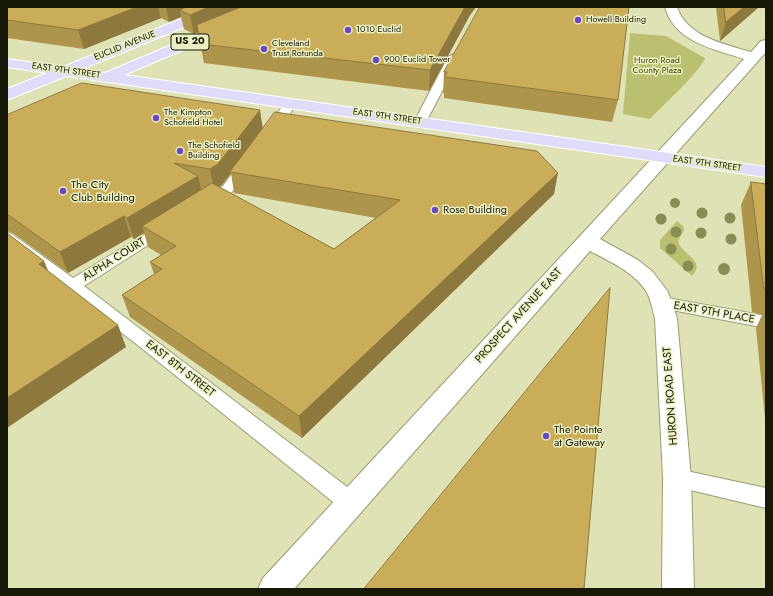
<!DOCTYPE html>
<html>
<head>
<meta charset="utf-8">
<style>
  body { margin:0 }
  #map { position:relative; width:773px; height:596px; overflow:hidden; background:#dee2b4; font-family:Jost,sans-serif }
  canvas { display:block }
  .frame { position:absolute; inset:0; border:8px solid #171808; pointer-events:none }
</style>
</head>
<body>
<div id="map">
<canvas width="773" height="596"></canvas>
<div class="frame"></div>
</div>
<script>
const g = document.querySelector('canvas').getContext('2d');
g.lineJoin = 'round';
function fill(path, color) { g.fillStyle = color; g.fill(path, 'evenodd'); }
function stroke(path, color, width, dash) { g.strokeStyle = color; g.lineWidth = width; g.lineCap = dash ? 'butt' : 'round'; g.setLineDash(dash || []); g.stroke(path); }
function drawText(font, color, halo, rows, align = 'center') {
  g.font = font + ' Jost,sans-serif'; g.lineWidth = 3; g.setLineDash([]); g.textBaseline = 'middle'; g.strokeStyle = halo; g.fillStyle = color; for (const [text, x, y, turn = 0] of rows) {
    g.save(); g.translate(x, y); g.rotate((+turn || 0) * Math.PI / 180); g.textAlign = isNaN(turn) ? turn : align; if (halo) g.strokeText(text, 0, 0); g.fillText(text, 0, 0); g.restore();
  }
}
const green = new Path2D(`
  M630,33L666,36L705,58C701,71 661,107 650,119L623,114Z
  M677,221L683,226L684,230L678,241C682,256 707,260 692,276L660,248V240Z`);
const lane = new Path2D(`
  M454,54L460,57L426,122L424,125H416L414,122L448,57Z
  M291,99L295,100L297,103L275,136H265L264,133L265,130L287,100Z
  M246,161L251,162L253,165C243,179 222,211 202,206L200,203L202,200L223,186L241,162Z
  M165,223L170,225L173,228L170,231L84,286L359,496L362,503L359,510L351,513L343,510L135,343L7,245V232L12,234L73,278L160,225Z
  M662,297L766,316V328L656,307L653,303L656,299Z
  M677,469L766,488V508L669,485L666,478L669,471Z`);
const secondary = new Path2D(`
  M665,7H677C687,37 724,44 751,52L761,41L766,40V52L600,239L638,260L653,272L668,292L677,318L691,478L694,589H662L663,478L655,318C652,309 651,299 646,291C634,272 609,261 590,251L294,589H258L263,578L744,59C714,49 674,42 665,7Z`);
const primary = new Path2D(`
  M210,7H227L226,10L82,69L105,73L261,7H278L277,10L124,75L766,167V177L66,76L7,100V89L47,73L7,67V59L63,67Z`);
const trees = [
  [675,203,5],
  [702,213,5.5],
  [730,218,5.5],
  [661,219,5.5],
  [676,232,5.5],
  [701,233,5.5],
  [731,239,5.5],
  [671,249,5.5],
  [688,266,5.5],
  [724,269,6]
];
const wall = new Path2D(`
  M7,7H476L470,15L429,91L204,63L198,32L194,34L184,29L181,17L169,22L161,18L84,49L7,38Z
  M716,7H759L720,41Z
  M444,72L618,100L612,122L444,98V93H443Z
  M7,115L263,129L554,194L302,438L130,317L122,295L154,274L150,262L161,255L148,247L144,233L134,239L131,237L68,273L13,233L7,231ZM231,173L234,193L376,218L334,249L219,187L222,185Z
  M751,182L766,184V428L756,328L762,315L752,312L741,205Z`);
const shadedWall = new Path2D(`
  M137,7H158L161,18L84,49L78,30Z
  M166,7H206L180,10L181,17L169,22Z
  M209,7H257L194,34L190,15Z
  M465,7H476L470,15L429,91L430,70Z
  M744,7H759L720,41L726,22Z
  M260,110L263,130L230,172L231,173L222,185L214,190L210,169Z
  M558,173L554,194L302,438L299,416Z
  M198,176L203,197L142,226L144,233L134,239L127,218Z
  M124,216L131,237L68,273L60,252Z
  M44,261L53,282L39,264Z
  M118,325L126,347L7,428V398Z`);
const building = new Path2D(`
  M7,7H137L78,30L7,20Z
  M187,7H209L190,15L180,10Z
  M241,7H465L430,70L200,44L197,25Z
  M480,7H629L618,100L445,77L447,72H444Z
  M724,7H744L726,22Z
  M82,83L260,110L218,164L210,169L174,163L198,176L127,218L124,216L60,252L7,214V115Z
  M275,112L537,151L558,173L299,416L122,295L162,269L150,262L176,246L142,226L212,183L334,249L400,200L230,172Z
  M751,182L766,184V288H764Z
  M7,233L44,261L39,264L118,325L7,398Z
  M610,288L584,589H364Z`);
const markers = [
  [578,20,4,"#6a48c1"],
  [348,30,4,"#6a48c1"],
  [264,49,4,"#6a48c1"],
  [376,60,4,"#6a48c1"],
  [156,118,4,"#6a48c1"],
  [180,151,4,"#6a48c1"],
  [63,191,4,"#6a48c1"],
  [435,210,4,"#6a48c1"],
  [546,436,4,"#6a48c1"]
];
const farPoinames = [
  ["Howell Building",586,20],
  ["1010 Euclid",356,30],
  ["Cleveland",272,44],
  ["Trust Rotunda",272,54],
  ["900 Euclid Tower",384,60],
  ["The Kimpton",164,113],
  ["Schofield Hotel",164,123],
  ["The Schofield",188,146],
  ["Building",188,156]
];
const farStreetnames = [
  ["EUCLID AVENUE",125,46,-22],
  ["EAST 9TH STREET",66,71,8],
  ["EAST 9TH STREET",387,117,8],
  ["EAST 9TH STREET",707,164,8]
];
const farParknames = [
  ["Huron Road",657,61],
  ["County Plaza",657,71]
];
const shields = [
  [190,42,38]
];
const shieldNames = [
  ["US 20",190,42]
];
const poiNames = [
  ["The City",71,185],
  ["Club Building",71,198],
  ["Rose Building",443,210],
  ["The Pointe",554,430],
  ["at Gateway",554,443]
];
const streetNames = [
  ["ALPHA COURT",114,260,-32],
  ["EAST 9TH PLACE",714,313,10],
  ["PROSPECT AVENUE EAST",519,316,-48],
  ["EAST 8TH STREET",180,369,38],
  ["HURON ROAD EAST",671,396,-94]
];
fill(green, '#bbc071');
stroke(lane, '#9a9d72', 2);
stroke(secondary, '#9a9d72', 2);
stroke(primary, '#fff', 2);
fill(lane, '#fff');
fill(secondary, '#fff');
fill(primary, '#dfdbf8');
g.fillStyle = '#8a8d52';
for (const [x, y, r] of trees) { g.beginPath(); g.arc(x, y, r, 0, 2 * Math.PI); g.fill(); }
fill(wall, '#ad954c');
fill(shadedWall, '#8d793e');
fill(building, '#c9ad58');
stroke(building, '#8d793e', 1);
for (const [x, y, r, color] of markers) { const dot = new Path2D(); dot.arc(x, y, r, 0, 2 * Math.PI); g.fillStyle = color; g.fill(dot); stroke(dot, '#ebefc1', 1.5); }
drawText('9px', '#171808', '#ebefc1', farPoinames, 'left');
drawText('9px', '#171808', '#ebefc1', farStreetnames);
drawText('9px', '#454701', '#ebefc1', farParknames);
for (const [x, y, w] of shields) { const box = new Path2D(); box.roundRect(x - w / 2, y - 8, w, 16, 3); g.fillStyle = '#ebefc1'; g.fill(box); stroke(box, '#171808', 1); }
drawText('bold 10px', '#171808', null, shieldNames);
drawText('11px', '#171808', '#ebefc1', poiNames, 'left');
drawText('11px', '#171808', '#ebefc1', streetNames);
</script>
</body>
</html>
